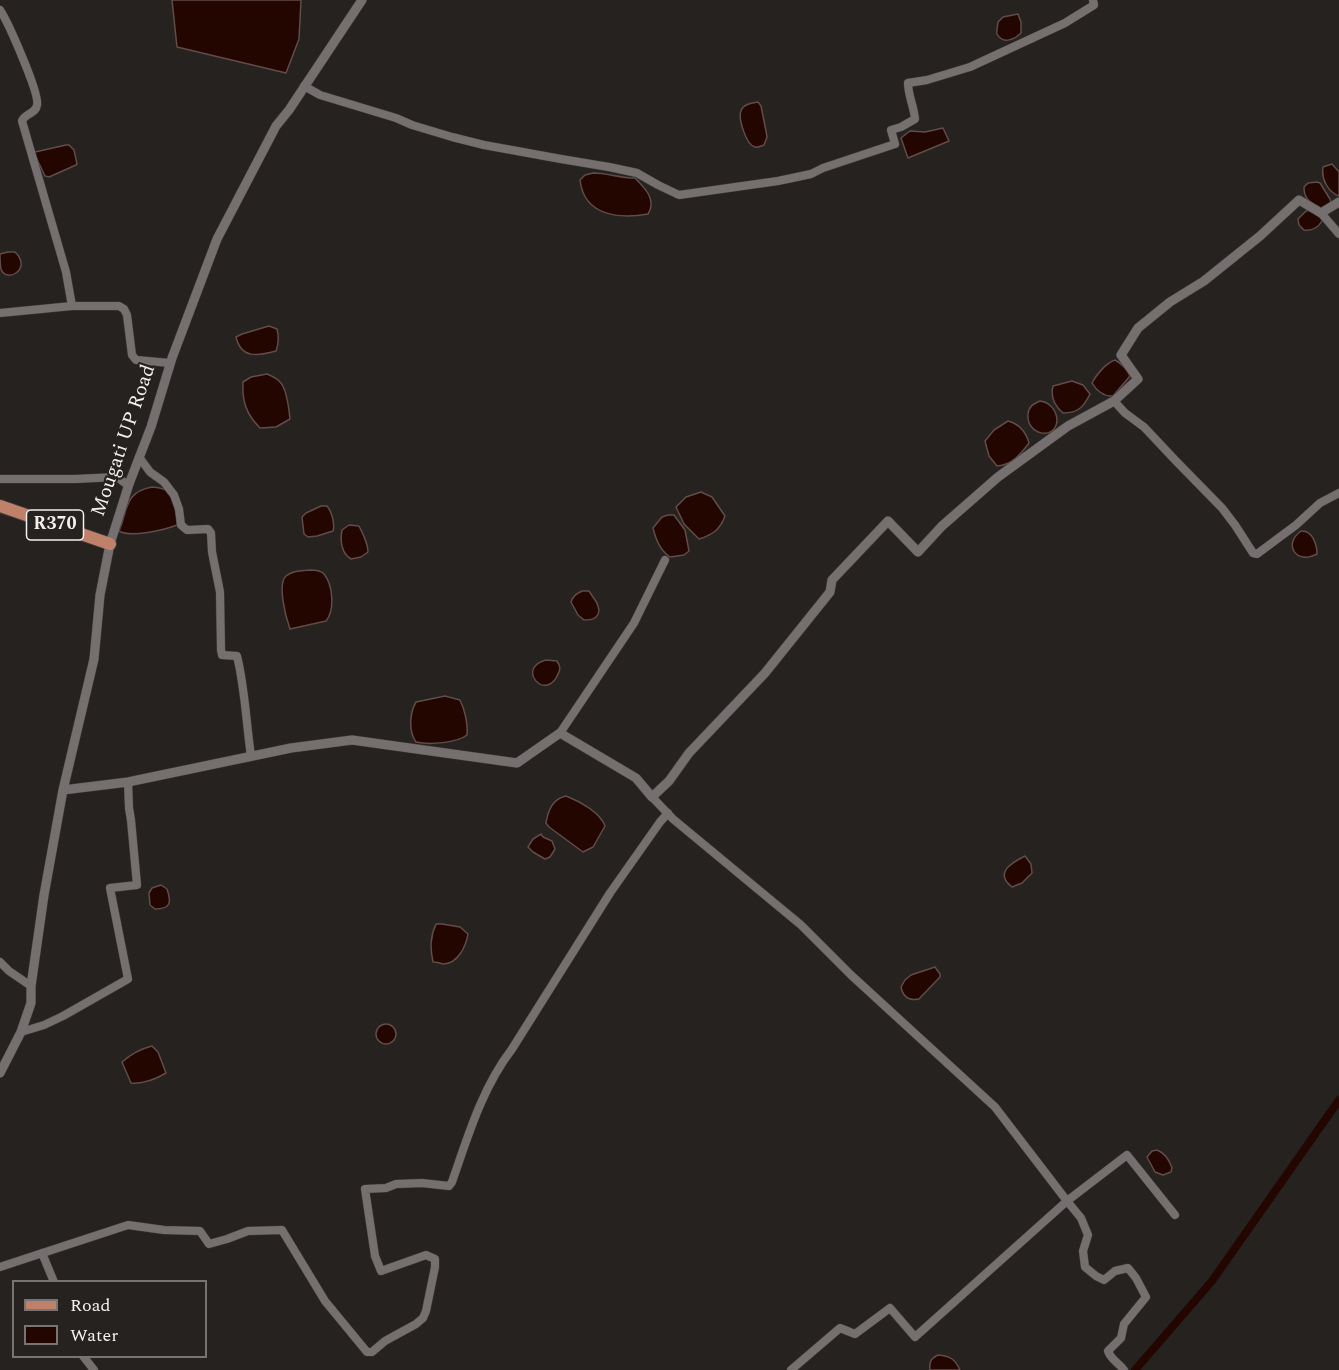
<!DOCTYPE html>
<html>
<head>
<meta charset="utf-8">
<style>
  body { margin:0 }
  #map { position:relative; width:1339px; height:1370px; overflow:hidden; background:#252220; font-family:Spectral,serif }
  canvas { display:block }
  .legend { position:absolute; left:12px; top:1280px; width:195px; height:78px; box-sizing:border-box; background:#252220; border:2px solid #777473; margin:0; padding:8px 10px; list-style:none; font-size:18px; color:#f3f0ef }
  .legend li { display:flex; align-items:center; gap:12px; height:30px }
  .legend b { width:30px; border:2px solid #777473 }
</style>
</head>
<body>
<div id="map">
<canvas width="1339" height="1370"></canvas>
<ul class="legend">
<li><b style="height:8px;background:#c0816a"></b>Road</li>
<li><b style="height:16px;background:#230600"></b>Water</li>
</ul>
</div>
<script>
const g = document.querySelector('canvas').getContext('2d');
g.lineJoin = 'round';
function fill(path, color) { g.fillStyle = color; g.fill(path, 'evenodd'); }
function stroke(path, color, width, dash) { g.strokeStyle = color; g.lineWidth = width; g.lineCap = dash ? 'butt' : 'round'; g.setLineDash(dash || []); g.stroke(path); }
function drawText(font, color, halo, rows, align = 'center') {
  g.font = font + ' Spectral,serif'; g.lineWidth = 4.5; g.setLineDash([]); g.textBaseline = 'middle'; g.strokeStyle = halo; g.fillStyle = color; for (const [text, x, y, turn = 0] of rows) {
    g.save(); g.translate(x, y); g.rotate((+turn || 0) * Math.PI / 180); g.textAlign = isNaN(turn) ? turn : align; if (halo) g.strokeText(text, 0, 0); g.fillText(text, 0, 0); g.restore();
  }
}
const water = new Path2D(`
  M172,0H301L299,39L286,73L177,47Z
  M1018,14L1021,22V33C1015,39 1003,45 997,34C996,31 998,25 998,22L1003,17Z
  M758,102L761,106L766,131L767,137L764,145C761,146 757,148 755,147C746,145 738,118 741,111C743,104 752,103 758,102Z
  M943,128L949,141L908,158L901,138L910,131L925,132Z
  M66,145H69L74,150L77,164L76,165L49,177L45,176L35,155V152Z
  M1332,164L1339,172V196C1328,192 1321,179 1323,167Z
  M593,173C607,173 620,178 635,178C645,188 657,200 648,214C619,219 584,216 580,180L585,175Z
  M1317,182L1320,183L1330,199L1331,202L1322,209C1311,202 1304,201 1304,187L1308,183Z
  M1311,210L1321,217L1322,221C1318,228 1312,231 1304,230L1299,225L1298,219L1306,211Z
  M8,252H15C33,269 6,284 1,269C0,265 0,259 0,254Z
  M269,326L277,329C279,337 279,343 276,351C258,356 241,359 236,337L242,334Z
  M1115,360C1122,364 1127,369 1130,376L1113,396C1104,397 1096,390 1092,383C1096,375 1106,363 1115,360Z
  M267,374C272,376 277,378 280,382C287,389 289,409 290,419L276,427L260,428C246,414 242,401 243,382L251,377Z
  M1072,381L1083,385L1090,394C1084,406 1079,413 1063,413C1055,406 1050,397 1053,386Z
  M1040,401C1050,402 1057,411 1057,421C1055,441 1026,435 1028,414C1029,406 1033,404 1040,401Z
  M1008,421C1019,424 1026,432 1029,443C1020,455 1012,465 997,466L989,456L985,441L994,430Z
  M152,487C176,488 174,501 178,520L177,525C164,530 131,538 119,531C128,510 124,492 152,487Z
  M701,492L712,497L725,516C720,530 712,535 699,539L684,524L676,507L686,497Z
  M321,506H327C332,512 335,524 333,531L317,536L308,537L304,534L302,517L306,513Z
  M668,515H674L685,530L689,551L684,555L670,557C660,550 656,540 653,528L662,517Z
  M349,525L359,526C363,534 368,543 368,552L361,557L351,559C341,553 340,540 342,530Z
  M1301,531C1312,530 1317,544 1317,554C1297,565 1282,545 1301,531Z
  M310,570C315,570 321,570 324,574C333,585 335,610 326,621L290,629C286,618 277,584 286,576C293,570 302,571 310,570Z
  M582,591H589L597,603L599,610C598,619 592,620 584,620L578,615L571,602C573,596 576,594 582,591Z
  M546,660L557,661C560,666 561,669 558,674C546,703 515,668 546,660Z
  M445,696L460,700C465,710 468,724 467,735C457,743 429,745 416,742C408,731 410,712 416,702Z
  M566,796C579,801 600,812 605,826L593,847L583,852L549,827L546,823C548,811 552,799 566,796Z
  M541,834L543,837L552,841L555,849L550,857L545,859L533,852L528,847L533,839Z
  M1025,856L1031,864L1032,873L1022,883L1012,887C994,873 1011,863 1025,856Z
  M161,885L167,889C172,903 170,909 155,909L150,905L149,893L152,888Z
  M436,924H442L460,927L468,934C466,946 458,964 443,964C440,963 436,962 433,962C430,948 430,937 436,924Z
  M935,967L940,974V977L919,999C909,1001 903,997 901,987L905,980L911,975Z
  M376 1034a10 10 0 1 1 20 0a10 10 0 1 1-20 0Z
  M152,1046L158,1052L166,1073C156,1079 144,1084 131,1083L122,1062C131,1054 140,1049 152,1046Z
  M1157,1150C1165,1153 1169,1159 1172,1168L1171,1172L1163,1175L1155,1172L1147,1157L1152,1151Z
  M938,1355C950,1356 955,1359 960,1370H930C929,1362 931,1358 938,1355Z`);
const canal = new Path2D(`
  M1135,1370L1212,1281L1339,1100`);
const minor = new Path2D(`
  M0,10C8,22 40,94 37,105C36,114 25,113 22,121L66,272L72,306
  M304,86L320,95L396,118L412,125L452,137L484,145L561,159L609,167L637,173L658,185L679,195L778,181L811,174L823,168L895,144L891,130L901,127L915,119C914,107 908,95 908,83L927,80L970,67L1065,23L1094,5L1093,0
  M1321,213L1339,234
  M0,313L72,306H119L124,309L127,315L132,355L136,360L170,363
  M1114,401L1125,413L1144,427L1176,461L1222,508L1235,525L1253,553L1257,554L1296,525L1320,503L1339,493
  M139,457L150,472L164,482L174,495L179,509L181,525L187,530L208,529L211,533L212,552L220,592L221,650L222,655L237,656C245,688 246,722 251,756
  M0,479H75L117,477L125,483L129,484
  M560,733L634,623L665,560
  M652,797L673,819L801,925L851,975L995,1107L1067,1201L1127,1155L1175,1215
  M0,962L9,971L31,986
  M21,1032L44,1025L63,1016L128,979L110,888L137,885L131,820L129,808L128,782
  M42,1253L54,1282
  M0,1267L128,1225L164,1230L200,1231L209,1244L227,1239L248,1231L282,1230L325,1301L367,1352H372L385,1341L416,1324L423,1318L426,1311L435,1267V1259L426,1255L381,1271L375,1256L365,1189L386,1188L396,1184L422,1183L449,1186L452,1182C468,1136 482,1088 512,1049L610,893L660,822L668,813
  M83,1356L94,1370
  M791,1370L840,1328L855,1334L890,1308L915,1337L1067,1201L1081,1218L1088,1235L1083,1251L1085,1267L1096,1276L1104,1280L1115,1271L1128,1268L1136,1278L1146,1297L1124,1324L1121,1338L1108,1351C1111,1360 1119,1363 1124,1370`);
const tertiary = new Path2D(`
  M63,790L128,782L291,748L352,740L517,763L560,733L636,778L652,797L669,781L689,753L765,673L830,592L832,580L888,521L918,552L942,526L998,477L1068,426L1114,401L1138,379L1121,355L1138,328L1170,302L1204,281L1260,236L1299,200L1321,213L1339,202
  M0,1073L21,1032L31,1003V986L44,895L63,790L94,659L100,595L110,544L129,484L151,427L172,358L217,239L276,126L289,110L362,0`);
const primary = new Path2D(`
  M0,506L110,544`);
const shields = [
  [55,525,57]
];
const shieldNames = [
  ["R370",55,525]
];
const streetNames = [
  ["Mougati UP Road",125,441,-71]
];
fill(water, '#230600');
stroke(water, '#614c48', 1.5);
stroke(canal, '#230600', 8);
stroke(minor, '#403d3c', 9);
stroke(tertiary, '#403d3c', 10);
stroke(primary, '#403d3c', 14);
stroke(minor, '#75706f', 8);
stroke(tertiary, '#75706f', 9);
stroke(primary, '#c0816a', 12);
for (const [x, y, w] of shields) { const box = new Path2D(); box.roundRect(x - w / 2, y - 15, w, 30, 4.5); g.fillStyle = '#252220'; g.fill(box); stroke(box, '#f3f0ef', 1.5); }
drawText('bold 18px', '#f3f0ef', null, shieldNames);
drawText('20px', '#f3f0ef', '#252220', streetNames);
</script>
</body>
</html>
